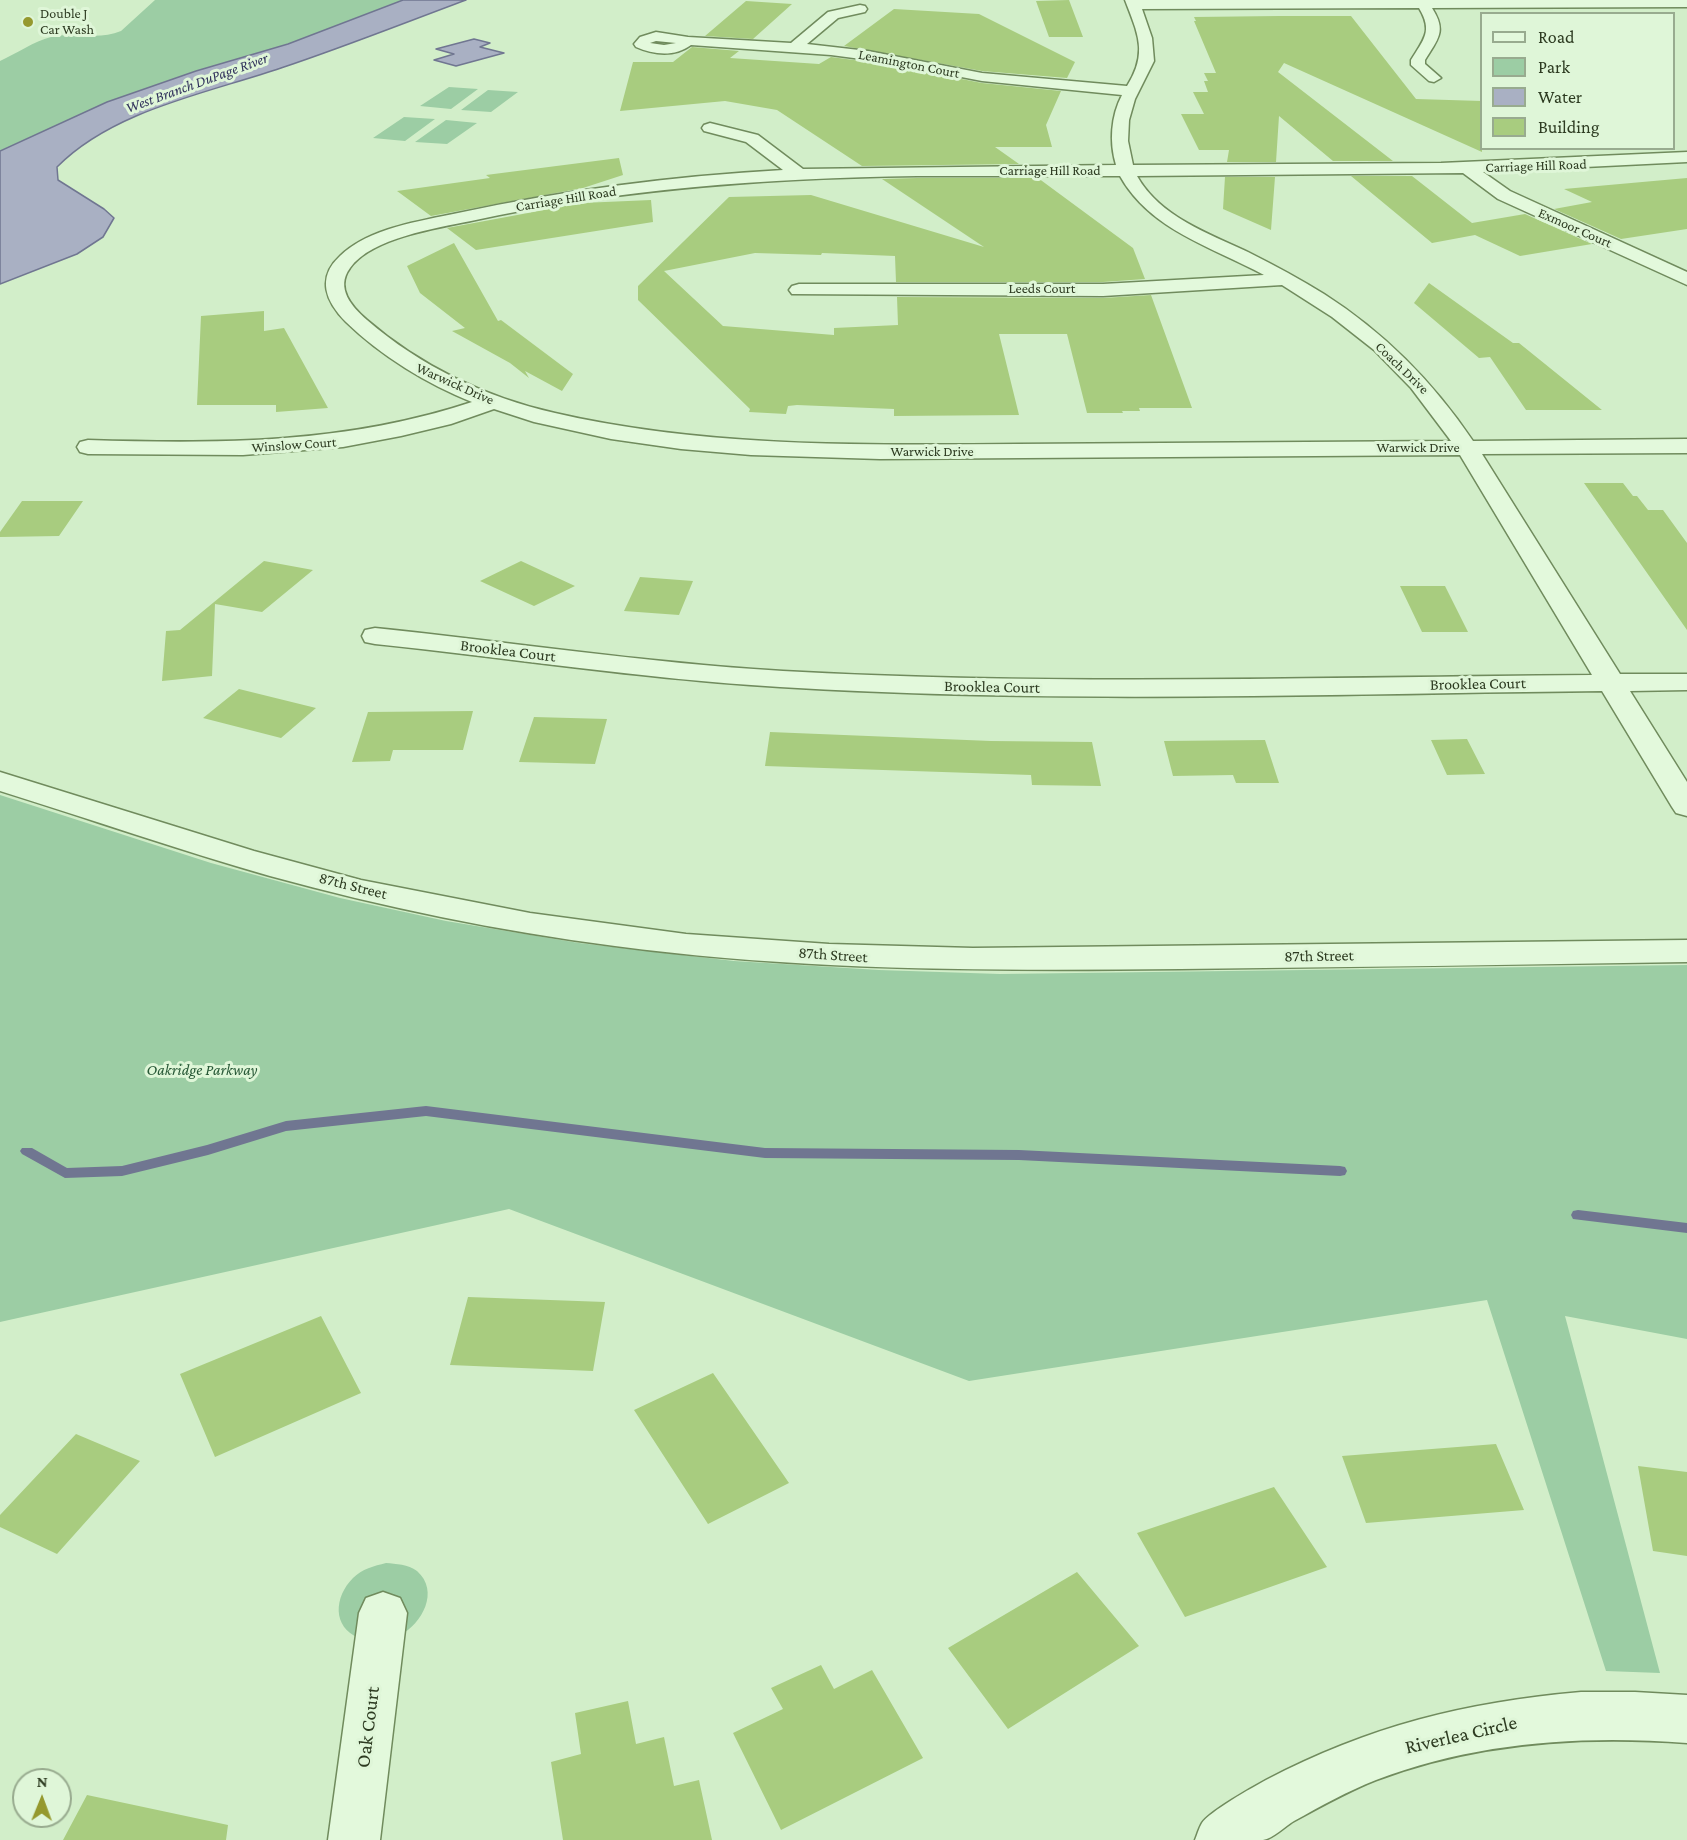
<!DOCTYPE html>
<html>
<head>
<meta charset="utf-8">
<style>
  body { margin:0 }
  #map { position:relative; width:1687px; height:1840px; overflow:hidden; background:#d2eec9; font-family:"Crimson Pro",serif }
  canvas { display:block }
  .legend { position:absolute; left:1480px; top:12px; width:195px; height:138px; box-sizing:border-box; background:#dff6d8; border:2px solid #98ab8f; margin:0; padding:8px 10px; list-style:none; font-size:18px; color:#2d3b21 }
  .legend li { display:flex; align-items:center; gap:12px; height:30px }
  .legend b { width:30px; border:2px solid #98ab8f }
  .north { position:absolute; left:12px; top:1768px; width:60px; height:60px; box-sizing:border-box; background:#dff6d8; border:2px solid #98ab8f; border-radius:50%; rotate:1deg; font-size:16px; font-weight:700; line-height:24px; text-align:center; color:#2d3b21 }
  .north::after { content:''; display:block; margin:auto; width:21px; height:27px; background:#95992e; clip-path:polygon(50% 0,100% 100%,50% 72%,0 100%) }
</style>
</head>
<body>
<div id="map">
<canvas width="1687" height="1840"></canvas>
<ul class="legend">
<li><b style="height:8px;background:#e3f9dc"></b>Road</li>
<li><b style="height:16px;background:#9ccda4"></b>Park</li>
<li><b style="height:16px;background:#a9b0c3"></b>Water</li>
<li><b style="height:16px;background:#a8cc7f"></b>Building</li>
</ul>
<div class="north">N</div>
</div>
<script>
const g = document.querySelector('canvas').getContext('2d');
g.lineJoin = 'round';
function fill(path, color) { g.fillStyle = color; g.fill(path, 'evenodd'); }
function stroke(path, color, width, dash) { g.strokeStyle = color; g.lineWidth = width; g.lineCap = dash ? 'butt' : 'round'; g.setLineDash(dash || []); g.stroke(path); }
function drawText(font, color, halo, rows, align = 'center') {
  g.font = font + ' "Crimson Pro",serif'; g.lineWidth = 6; g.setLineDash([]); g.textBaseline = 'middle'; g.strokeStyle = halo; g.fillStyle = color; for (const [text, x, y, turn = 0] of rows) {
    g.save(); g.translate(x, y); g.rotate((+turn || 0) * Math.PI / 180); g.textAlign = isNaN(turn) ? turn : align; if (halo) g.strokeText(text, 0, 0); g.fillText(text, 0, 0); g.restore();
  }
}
const green = new Path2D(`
  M155,0H403L288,44L196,71L107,102L0,151V61C16,54 34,41 51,37C74,31 98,41 121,31Z
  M449,87L478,89L451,109L420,106Z
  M488,90L518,92L491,112L461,110Z
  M404,117L435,119L405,141L373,138Z
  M446,120L477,123L447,144L415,142Z
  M0,795L211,863L340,898L446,921L579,943L734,961L879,970L1000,974L1687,965V1339L1565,1316L1660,1673L1606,1671L1487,1300L969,1381L509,1209L0,1322Z
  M386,1563C396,1564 408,1564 417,1571C440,1591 422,1624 400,1635C393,1638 384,1638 377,1638C371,1639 365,1640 359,1638C332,1627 334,1597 353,1578C362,1569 374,1566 386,1563Z`);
const water = new Path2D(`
  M403,0H466C404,23 344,47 281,68C208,93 113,110 57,167L58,180L104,209L114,218L103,237L77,254L0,284V151L107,102L196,71L288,44Z
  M474,39L490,43L480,47L504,53L456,66L434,60L454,54L436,49Z`);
const stream = new Path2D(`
  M426,1106L765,1148L1019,1150L1340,1166L1345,1167L1347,1171L1345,1175L1340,1176L1019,1160L765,1158L426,1116L286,1131L208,1155L122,1176L65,1178L22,1154L20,1151L22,1148H32L67,1168L122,1166L207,1145L286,1121Z
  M1578,1210L1687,1223V1233L1573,1219L1571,1215L1573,1211Z`);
const building = new Path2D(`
  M1069,0L1083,37H1049L1036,1Z
  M746,1L792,4L753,39L705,36Z
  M894,9L979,14L1075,62L1067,78L982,71L844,46Z
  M1279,16H1351L1416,99L1482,101V152L1284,63L1278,72L1393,161H1333L1279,116L1276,162H1227L1229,150H1199L1181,114H1204L1193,92H1208L1204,81H1208L1204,73H1216L1194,21H1196L1194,17Z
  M692,47L739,51L730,58L819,64L831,57L884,64L982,83L1061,91L1046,125L1052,147H995L1019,164L862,166L777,110L725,101L620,111L633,62H673Z
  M619,158L623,175L583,188L431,216L397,191L490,178L486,175Z
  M1351,176H1412L1472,223L1525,214L1592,244L1520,256L1475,235L1432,243Z
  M1225,177H1275L1271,230L1223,209Z
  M917,178H1038L1133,248L1145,279L1103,282H896L895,256L822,253L821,255L755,253L664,271L723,326L834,335V328L898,325L897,297L1103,298L1151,295L1192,408H1139L1140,411H1122L1123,413H1087L1067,334H999L1019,415L894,416V409L797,405L788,406L786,414L749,412L750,409L638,300V286L729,197L811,195L984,247L882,179Z
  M1687,178V229L1621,239L1554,209L1592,202L1564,189Z
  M651,200L653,222L476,250L447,228L582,203Z
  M454,243L498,321L501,320L573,374L562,391L525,371L529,378L510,363L452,331L465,328L420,293L407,266Z
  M1429,283L1513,343H1519L1602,410H1526L1490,357L1479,358L1414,303Z
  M264,311V331L284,328L328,408L276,412V405H197L201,316Z
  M1584,483H1623L1633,496H1637L1648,510H1663L1687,543V630Z
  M22,501H83L59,536L0,537V532Z
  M264,561L313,570L262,612L215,604L212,676L162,681L166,631L180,630Z
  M521,561L575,586L534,606L480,581Z
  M640,577L693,581L679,615L624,611Z
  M1400,586H1445L1468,632H1422Z
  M239,689L316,708L281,738L203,718Z
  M473,711L463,750H393L390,761L352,762L368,712Z
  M534,717L607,719L595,764L519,762Z
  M770,732L991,741L1092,742L1101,786L1032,785L1031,775L765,766Z
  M1467,739L1485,774L1447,775L1431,740Z
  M1265,740L1279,783H1236L1233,775L1173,776L1164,741Z
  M468,1297L605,1302L593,1371L450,1365Z
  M321,1316L361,1393L215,1457L180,1374Z
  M713,1373L789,1483L708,1524L634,1410Z
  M76,1434L140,1461L57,1554L0,1527V1515Z
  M1496,1444L1524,1510L1366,1523L1342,1456Z
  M1638,1466L1687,1472V1556L1653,1551Z
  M1274,1487L1327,1567L1185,1617L1137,1533Z
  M1077,1572L1139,1646L1008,1729L948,1648Z
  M821,1665L834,1689L872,1670L923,1758L781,1830L733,1733L783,1709L771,1688Z
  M628,1701L636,1744L664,1737L674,1786L699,1780L712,1840H563L551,1762L581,1754L575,1713Z
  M87,1795L228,1825L226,1840H63Z`);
const minor = new Path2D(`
  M1125,0H1687V7L1432,8C1447,31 1438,39 1425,60V64L1441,78L1434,82L1429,81L1411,65V60C1424,39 1433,31 1419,8L1142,9L1152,38L1154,61L1135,99L1129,120L1128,141L1133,165L1441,163L1687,152V162L1483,172L1510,191L1687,272V285L1498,199L1463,173L1137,176C1160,217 1208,233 1248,252C1274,265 1300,279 1324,294C1385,333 1433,382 1473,441L1687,439V453L1482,454L1620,674H1687V690L1630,691L1687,782V816L1676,813L1672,807L1602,691C1328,694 1054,704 780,687C645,679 510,658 375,644L365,642L362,636L365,630L375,628C511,642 647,663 783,671C1053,686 1322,677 1592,675L1460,455L880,459L751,455L681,449L611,439L534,422L494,409L451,424L401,436L343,447L243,455L88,454L80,452L77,447L80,442L88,440C220,444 345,444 472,402C427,384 381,356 346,322C326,302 316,278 340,256C369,228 420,221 458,213C565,190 674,176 783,170L746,142L704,131L702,128L704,125L710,123L758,135L803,169L1116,165C1109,142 1111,116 1122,95L982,81L884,62L831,55L691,45C675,57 654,55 636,47L634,44L640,37L656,32L688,37L791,43L828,12L860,5L865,6L867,9L865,12L838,18L807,44L868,51L982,73L1127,86C1148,53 1138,34 1125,0ZM656,41L676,43L664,45L650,43ZM917,176H1120C1150,230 1212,247 1264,275L1103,284H799L792,286L789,290L792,294L1103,296L1282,285L1332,317L1374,350L1411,388L1451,441C1307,442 1163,443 1019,444C863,445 707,448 555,413C487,398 420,366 367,320C352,307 335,288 350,268C371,238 437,228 471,221C617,189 767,178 917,176Z
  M0,772L254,851L361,880L530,913L686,934L829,944L973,948L1687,940V962C1518,965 1349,967 1180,969C992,971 803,971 615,946C498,931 383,907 270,876C179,850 90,819 0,791Z
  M383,1592L400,1598L407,1613L380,1840H328L359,1613L366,1598Z
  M1581,1692H1635L1687,1695V1743C1582,1735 1476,1742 1376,1780C1348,1791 1321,1806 1294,1821C1285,1826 1273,1839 1263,1840C1241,1840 1217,1840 1195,1840C1197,1835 1199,1828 1202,1823C1209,1812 1253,1787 1266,1780C1369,1726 1466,1702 1581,1692Z`);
const markers = [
  [28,22,6,"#95992e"]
];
const farPoinames = [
  ["Double J",40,14],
  ["Car Wash",40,30]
];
const farStreetnames = [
  ["Leamington Court",909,64,11],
  ["Carriage Hill Road",1536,166,-2],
  ["Carriage Hill Road",1050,171],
  ["Carriage Hill Road",566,199,-9],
  ["Exmoor Court",1575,228,24],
  ["Leeds Court",1042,289],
  ["Coach Drive",1402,368,44],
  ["Warwick Drive",455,384,24],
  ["Winslow Court",294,445,-4],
  ["Warwick Drive",1418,448],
  ["Warwick Drive",932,452]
];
const farWaternames = [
  ["West Branch DuPage River",197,83,-20]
];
const streetNames = [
  ["Brooklea Court",508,651,7],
  ["Brooklea Court",1478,684,-1],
  ["Brooklea Court",992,687,1],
  ["87th Street",353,886,14],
  ["87th Street",833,955,4],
  ["87th Street",1319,956,-1]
];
const parkNames = [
  ["Oakridge Parkway",202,1070]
];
const nearStreetnames = [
  ["Oak Court",368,1727,-83],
  ["Riverlea Circle",1461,1735,-13]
];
fill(green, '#9ccda4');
fill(water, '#a9b0c3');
stroke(water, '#707691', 1.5);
fill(stream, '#707691');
fill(building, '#a8cc7f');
stroke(minor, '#708b5d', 3);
fill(minor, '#e3f9dc');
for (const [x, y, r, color] of markers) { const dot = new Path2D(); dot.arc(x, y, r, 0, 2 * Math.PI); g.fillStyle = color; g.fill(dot); stroke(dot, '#dff6d8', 2); }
drawText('14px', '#2d3b21', '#dff6d8', farPoinames, 'left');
drawText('14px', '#2d3b21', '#dff6d8', farStreetnames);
drawText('italic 15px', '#30315b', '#dff6d8', farWaternames);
drawText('16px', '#2d3b21', '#dff6d8', streetNames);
drawText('italic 16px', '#275836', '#dff6d8', parkNames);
drawText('20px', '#2d3b21', '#dff6d8', nearStreetnames);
</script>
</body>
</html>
